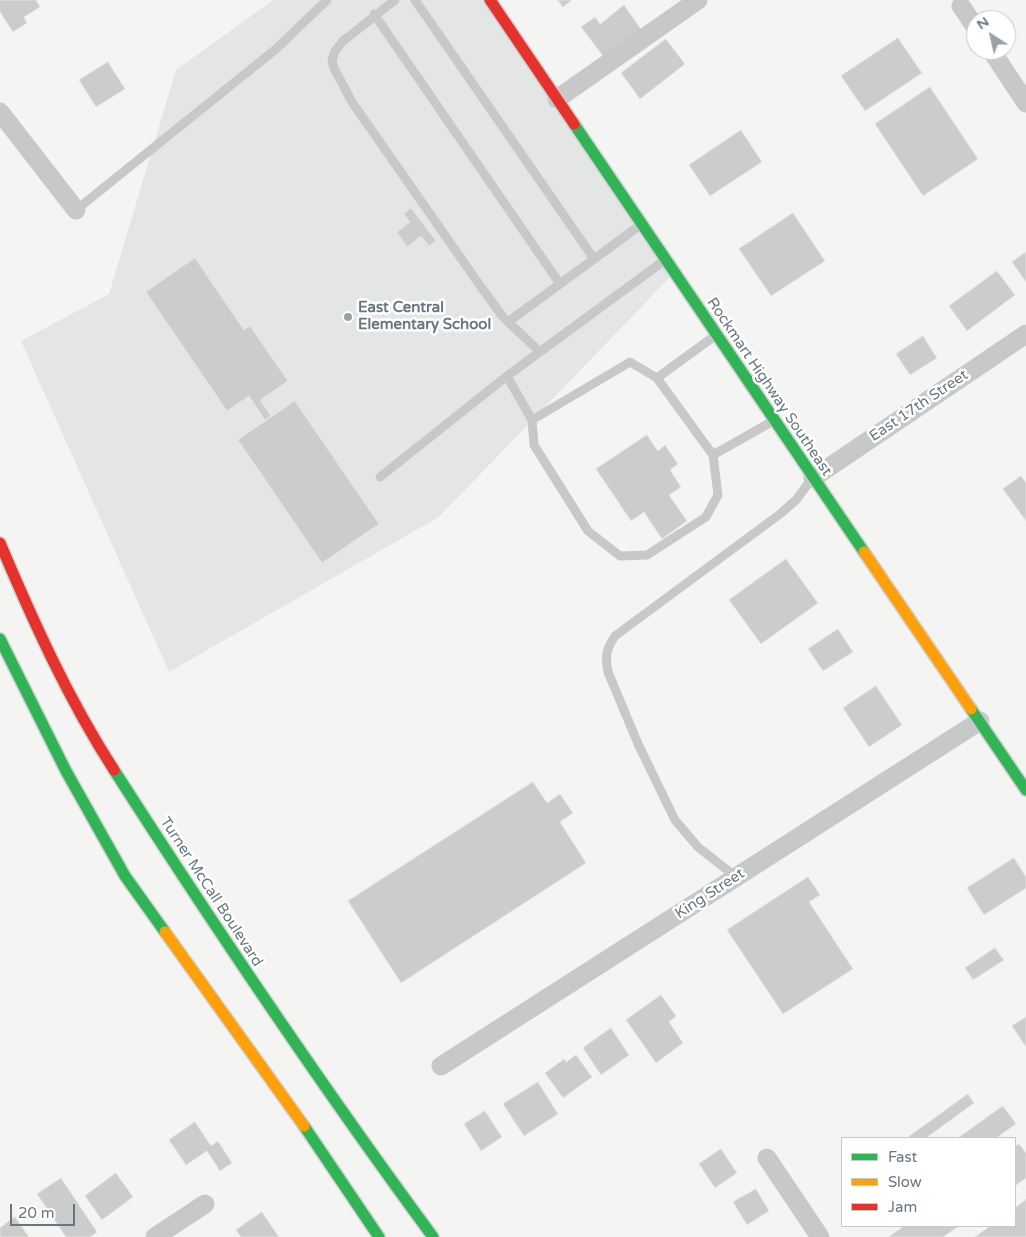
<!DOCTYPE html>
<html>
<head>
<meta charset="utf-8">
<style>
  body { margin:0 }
  #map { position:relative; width:1026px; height:1237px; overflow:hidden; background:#f4f4f3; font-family:"Varela Round",sans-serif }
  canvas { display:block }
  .legend { position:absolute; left:841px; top:1137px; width:175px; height:90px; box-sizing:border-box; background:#fff; border:1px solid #c2c9cd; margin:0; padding:6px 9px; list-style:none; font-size:15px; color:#677781 }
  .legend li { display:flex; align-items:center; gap:10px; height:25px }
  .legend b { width:25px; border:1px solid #c2c9cd }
  .north { position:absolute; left:966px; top:10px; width:50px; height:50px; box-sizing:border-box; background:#fff; border:1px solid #c2c9cd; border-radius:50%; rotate:325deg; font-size:14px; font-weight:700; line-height:20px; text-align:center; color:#677781 }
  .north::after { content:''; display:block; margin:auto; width:18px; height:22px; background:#98a3a9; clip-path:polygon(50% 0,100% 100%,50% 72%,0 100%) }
  .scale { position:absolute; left:10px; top:1204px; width:65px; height:22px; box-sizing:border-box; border:2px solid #677781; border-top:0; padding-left:6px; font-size:15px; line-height:18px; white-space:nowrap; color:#677781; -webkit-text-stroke:4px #fff; paint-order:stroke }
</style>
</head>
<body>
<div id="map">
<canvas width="1026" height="1237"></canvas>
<ul class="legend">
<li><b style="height:6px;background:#30b455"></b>Fast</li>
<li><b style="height:6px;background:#ff9f0a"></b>Slow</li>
<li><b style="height:6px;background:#e5322d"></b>Jam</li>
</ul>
<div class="north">N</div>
<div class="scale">20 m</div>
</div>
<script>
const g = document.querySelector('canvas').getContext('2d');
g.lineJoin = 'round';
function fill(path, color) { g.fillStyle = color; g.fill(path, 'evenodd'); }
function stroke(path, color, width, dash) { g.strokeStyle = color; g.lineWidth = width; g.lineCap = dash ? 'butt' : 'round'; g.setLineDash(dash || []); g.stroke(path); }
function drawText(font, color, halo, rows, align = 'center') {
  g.font = font + ' "Varela Round",sans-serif'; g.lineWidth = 5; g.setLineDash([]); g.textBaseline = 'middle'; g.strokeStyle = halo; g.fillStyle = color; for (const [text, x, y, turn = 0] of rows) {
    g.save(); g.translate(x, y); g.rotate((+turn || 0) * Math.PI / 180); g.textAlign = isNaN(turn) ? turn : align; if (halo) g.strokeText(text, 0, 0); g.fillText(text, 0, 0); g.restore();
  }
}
const built = new Path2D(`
  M273,0H490L674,273L439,517L169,672L21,341L109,294L176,70Z`);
const building = new Path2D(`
  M0,0H36L40,7L24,17L27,23L13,32L0,12Z
  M558,0H572L563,7Z
  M624,5L643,32L606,60L581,27L595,17L600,24Z
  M898,38L922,73L865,111L841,76Z
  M666,39L685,64L640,99L621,73Z
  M108,62L125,89L96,107L79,80Z
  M930,87L978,159L923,196L875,124Z
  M741,130L762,162L710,196L689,165Z
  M411,208L436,241L429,246L421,236L407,247L397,232L410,222L404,214Z
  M793,213L825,261L771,296L739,249Z
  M1026,252V282L1012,262Z
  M195,258L244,330L250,326L288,381L260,400L271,416L265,420L249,396L227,411L146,292Z
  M997,271L1015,295L967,331L949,306Z
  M923,336L937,358L910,375L896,354Z
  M295,401L379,524L322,563L238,440Z
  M647,435L658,451L665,445L678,464L670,470L681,487L669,495L687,521L662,539L644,512L631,521L596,469Z
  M1021,476L1026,483V521L1003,489Z
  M786,559L818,603L761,644L729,600Z
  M838,629L853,652L823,671L808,649Z
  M876,686L902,725L869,747L843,708Z
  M533,782L547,803L560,794L573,813L560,822L586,863L401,983L348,901Z
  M1014,858L1026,877V888L984,915L967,888Z
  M808,877L820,895L809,902L853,969L783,1014L727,930Z
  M995,948L1004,960L973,980L965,968Z
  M661,995L676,1016L669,1022L683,1043L656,1063L626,1020Z
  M1026,1017V1047L1012,1026Z
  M611,1028L629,1055L601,1075L583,1048Z
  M576,1055L592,1077L563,1098L545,1073L564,1059L566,1062Z
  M538,1082L558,1114L524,1136L503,1104Z
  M968,1094L974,1103L926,1138H907Z
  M1003,1106L1016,1124L996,1138H958Z
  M485,1111L502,1137L481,1151L464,1124Z
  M195,1122L211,1146L218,1141L232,1163L220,1171L207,1151L186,1165L169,1140Z
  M1019,1144L1026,1153V1178L1015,1186V1147Z
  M721,1149L737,1173L715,1188L699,1164Z
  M116,1173L133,1197L102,1220L85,1196Z
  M61,1178L97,1232L90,1237H66L37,1194Z
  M756,1189L769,1211L747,1225L733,1202Z
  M1026,1200V1237H975L990,1226H1015V1208Z
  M262,1212L279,1237H241L236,1230Z
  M15,1217L29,1237H0V1228Z
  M904,1226H959L943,1237H889Z`);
const lane = new Path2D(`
  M395,0L343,41L335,51L332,61L334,68L352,102L481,287L503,317L540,352
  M415,0L594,259
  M374,14L560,284
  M76,210L276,49L327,0
  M508,322L639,226
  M716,335L657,378L713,455L773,421
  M507,376L532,420L534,445L588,531L620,556L647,555L706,517L718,495L713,455
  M532,420L630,362L657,378
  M380,477L507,376L665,260
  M736,877L698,847L675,820L639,746L608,672C605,657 606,649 615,636L780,514L796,500L811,480`);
const street = new Path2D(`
  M961,6L976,28
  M991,50L1026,103
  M557,99L698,0
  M0,112L76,210
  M813,478L1026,334
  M441,1066L980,721
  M767,1158L820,1237
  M155,1237L205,1204`);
const fast = new Path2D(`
  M574,124L864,552
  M0,639L66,771L125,876L165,932
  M971,709L1026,790
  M114,770C216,929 321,1085 433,1237
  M304,1126L379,1237`);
const slow = new Path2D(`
  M864,552L971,709
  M165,932L304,1126`);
const jam = new Path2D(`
  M490,0L574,124
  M0,543C33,621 68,699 114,770`);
const markers = [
  [348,317,5,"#98a3a9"]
];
const poiNames = [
  ["East Central",358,308],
  ["Elementary School",358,325]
];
const streetNames = [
  ["Rockmart Highway Southeast",769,387,56],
  ["East 17th Street",919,406,-34],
  ["Turner McCall Boulevard",211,892,57],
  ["King Street",710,894,-33]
];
fill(built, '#e4e6e6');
fill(building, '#cbcccc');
stroke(building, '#e4e4e3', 1);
stroke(fast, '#d0d1d1', 14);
stroke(slow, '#d0d1d1', 14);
stroke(jam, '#d0d1d1', 14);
stroke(lane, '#c7c9c9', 9);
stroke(street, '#c7c9c9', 19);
stroke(fast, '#30b455', 11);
stroke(slow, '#ff9f0a', 11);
stroke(jam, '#e5322d', 11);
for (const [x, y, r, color] of markers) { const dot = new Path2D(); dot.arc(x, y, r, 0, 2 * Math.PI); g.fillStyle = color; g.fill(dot); stroke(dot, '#fff', 2); }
drawText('bold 15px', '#677781', '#fff', poiNames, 'left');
drawText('15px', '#677781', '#fff', streetNames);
</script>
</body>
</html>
